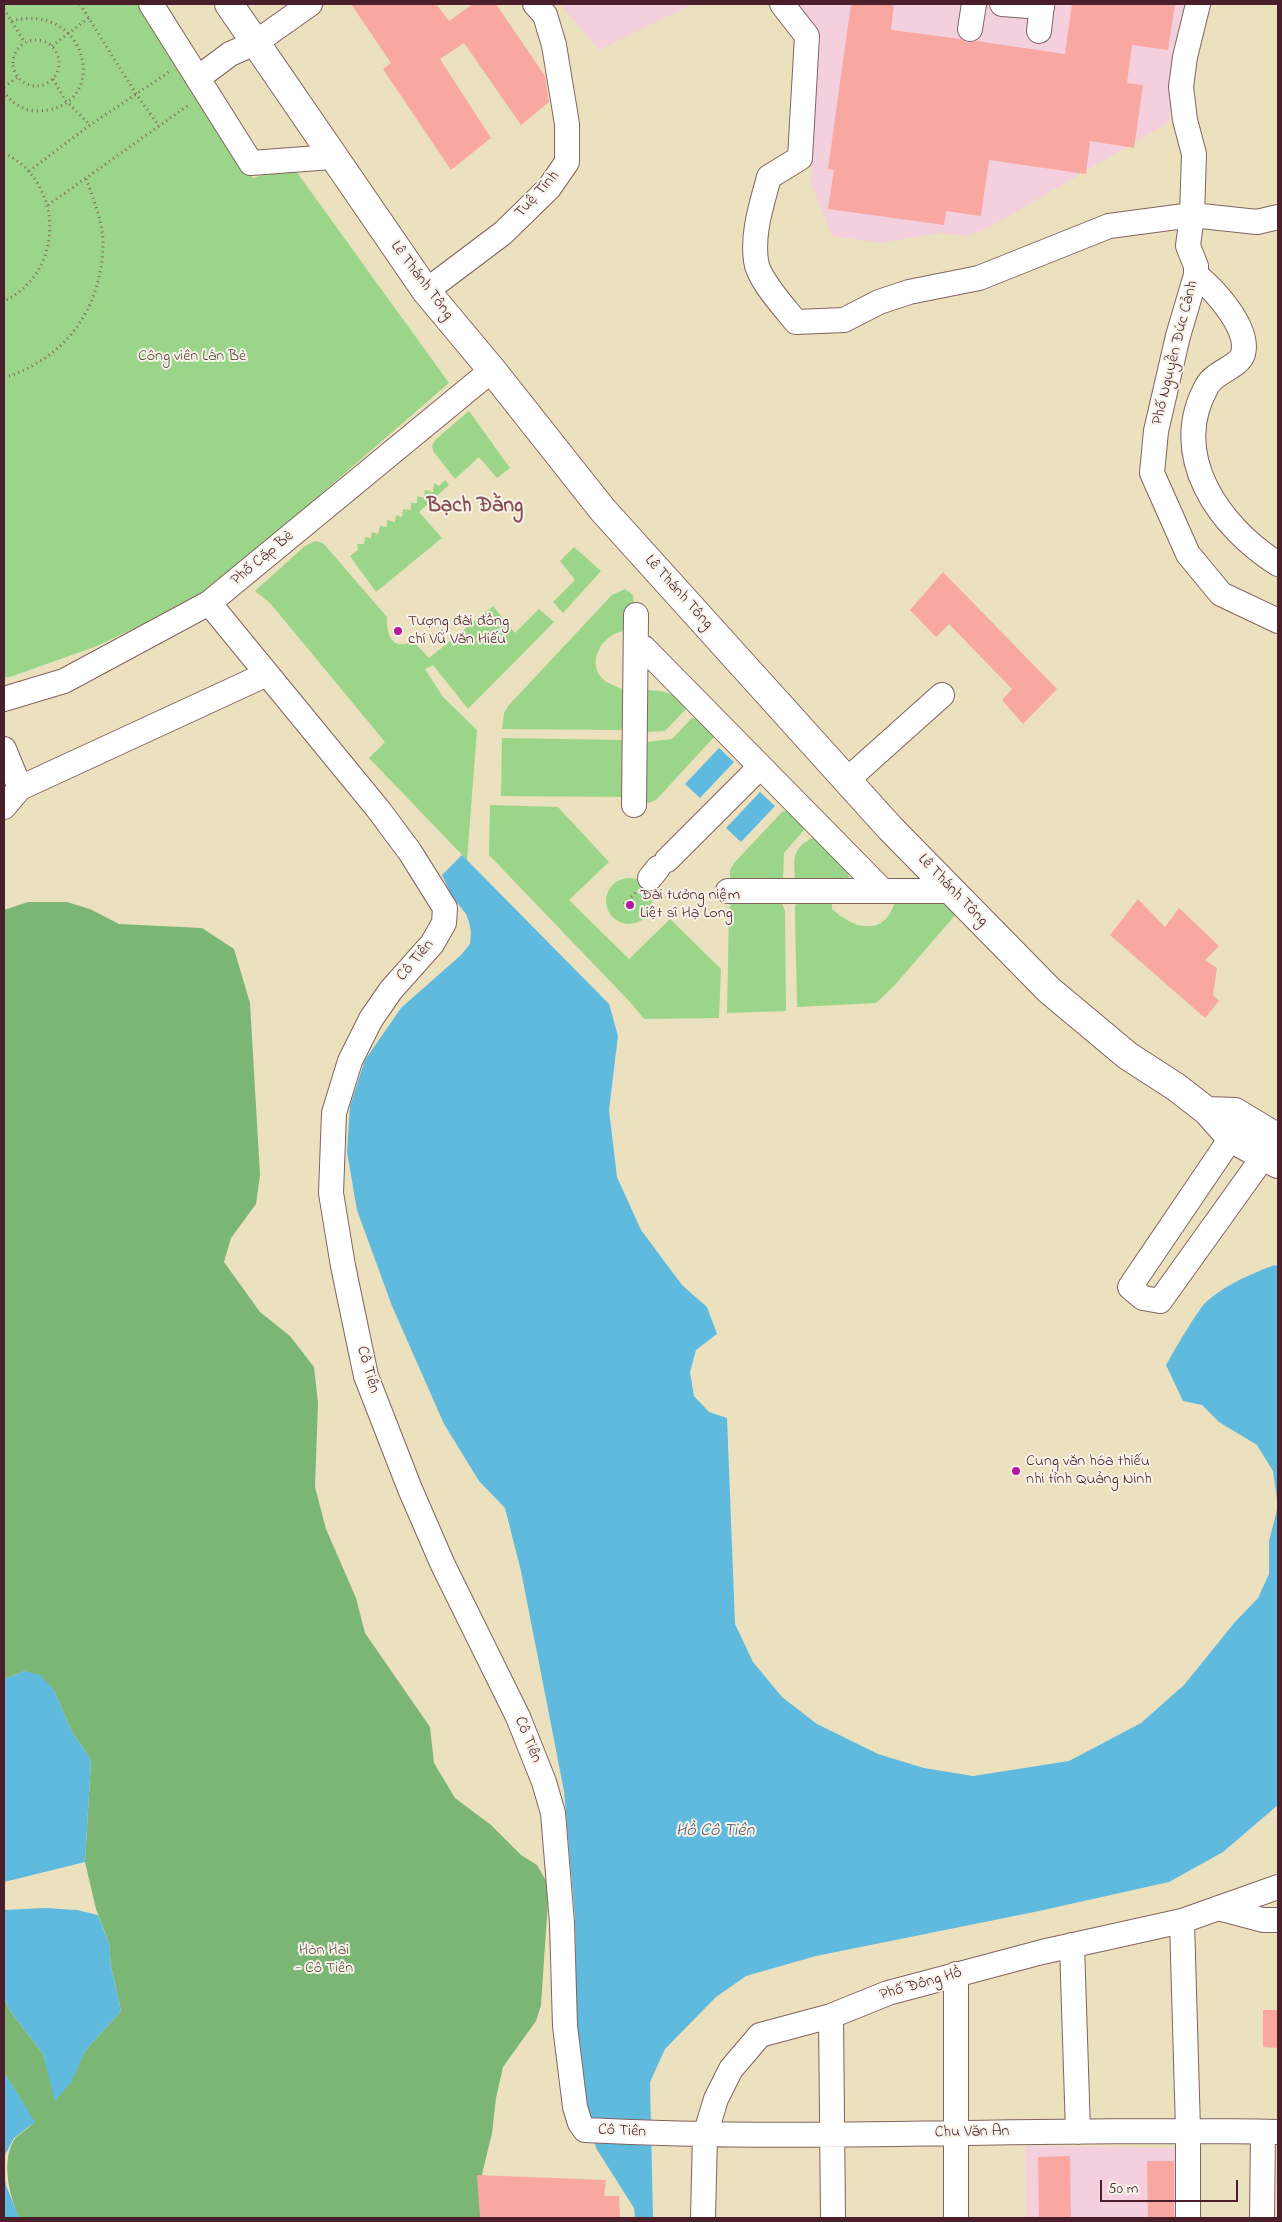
<!DOCTYPE html>
<html>
<head>
<meta charset="utf-8">
<style>
  body { margin:0 }
  #map { position:relative; width:1282px; height:2222px; overflow:hidden; background:#ebe1bf; font-family:"Indie Flower",sans-serif }
  canvas { display:block }
  .frame { position:absolute; inset:0; border:5px solid #4a1f2b; pointer-events:none }
  .scale { position:absolute; left:1100px; top:2180px; width:138px; height:22px; box-sizing:border-box; border:2px solid #4a1f2b; border-top:0; padding-left:6px; font-size:15px; line-height:18px; white-space:nowrap; color:#4a1f2b; -webkit-text-stroke:4px #f7f3e8; paint-order:stroke }
</style>
</head>
<body>
<div id="map">
<canvas width="1282" height="2222"></canvas>
<div class="frame"></div>
<div class="scale">50 m</div>
</div>
<script>
const g = document.querySelector('canvas').getContext('2d');
g.lineJoin = 'round';
function fill(path, color) { g.fillStyle = color; g.fill(path, 'evenodd'); }
function stroke(path, color, width, dash) { g.strokeStyle = color; g.lineWidth = width; g.lineCap = dash ? 'butt' : 'round'; g.setLineDash(dash || []); g.stroke(path); }
function drawText(font, color, halo, rows, align = 'center') {
  g.font = font + ' "Indie Flower",sans-serif'; g.lineWidth = 4; g.setLineDash([]); g.textBaseline = 'middle'; g.strokeStyle = halo; g.fillStyle = color; for (const [text, x, y, turn = 0] of rows) {
    g.save(); g.translate(x, y); g.rotate((+turn || 0) * Math.PI / 180); g.textAlign = isNaN(turn) ? turn : align; if (halo) g.strokeText(text, 0, 0); g.fillText(text, 0, 0); g.restore();
  }
}
const built = new Path2D(`
  M560,4H693L599,50Z
  M798,4H1184L1169,122L990,227L967,236L939,233L880,243L832,236L811,184L814,76L813,34Z
  M1025,2146L1184,2148V2218H1027Z`);
const green = new Path2D(`
  M4,4H145L253,178L293,167L449,383L204,595L97,646L13,676L4,678Z
  M469,411L510,468L497,478L479,457L455,479L433,451L432,446L435,440Z
  M445,480L449,485L419,512L442,538L376,592L350,556L358,550L357,544H364L365,537L371,538L372,532L378,534L380,526L387,527V520L395,522L396,515L402,517L403,509L411,510V503H417V496L424,498L425,490L433,492L434,483L439,486Z
  M315,541L323,543L387,617C386,634 392,652 413,641L429,658L493,606L515,633L539,609L554,622L468,709L433,665L425,669L443,697L477,730L467,860L369,758L385,742L270,603L255,591L305,546Z
  M574,547L601,571L563,613L553,602L575,580L560,561Z
  M625,589L633,595L634,604L626,631C604,632 584,662 604,680C610,685 618,687 625,690V728L620,730L502,729L504,713L508,706L612,595Z
  M647,690C668,691 673,692 686,709L665,731L646,732L642,692Z
  M692,718C702,719 709,728 714,737L656,800L648,803L644,801L646,742L672,739Z
  M502,738L621,740L625,745L624,797L501,796Z
  M490,805L558,807L609,862L569,900L629,959L670,919L721,969L719,1018L644,1019L630,1002L489,855Z
  M786,811L802,824L804,830L784,853L783,881L730,884V870L734,863L782,812Z
  M812,838L818,841L848,874L849,877L845,882L795,881C794,860 791,849 812,838Z
  M606 901a23 23 0 1 1 46 0a23 23 0 1 1-46 0Z
  M941,895L957,913L894,986L876,1003L797,1007L795,913V906L799,900H832V909C857,932 888,936 896,897Z
  M781,901L785,911L786,1011L727,1013L729,909L731,903Z`);
const forest = new Path2D(`
  M28,902H67L90,909L119,924L202,928L234,949L250,1003L260,1175L256,1204L231,1238L224,1262L260,1312L290,1336L314,1367L318,1403L315,1487L326,1529L356,1598L365,1633L430,1727L434,1763L455,1798L491,1825L521,1855L537,1865L549,1886L541,2005L536,2021L503,2067L496,2098L492,2133L479,2187L483,2218H19C9,2194 0,2159 16,2137C22,2132 29,2128 34,2122L4,2072V1998L10,2011L43,2054L56,2100L85,2051L121,2011L111,1966L109,1943L96,1909L85,1862L91,1760L71,1730L54,1690L25,1671L4,1679V910Z`);
const water = new Path2D(`
  M719,748L734,762L700,798L685,784Z
  M760,792L775,806L741,842L726,828Z
  M462,855L609,1004L618,1036L609,1110L617,1177L641,1230L682,1285L707,1307L717,1334L696,1350L690,1372L694,1396L709,1412L727,1418L735,1624L753,1662L782,1697L817,1724L878,1754L924,1768L973,1776L1069,1761L1141,1723L1184,1685L1235,1622L1258,1598L1269,1574V1541L1278,1506L1273,1471L1257,1445L1219,1422L1202,1405L1183,1401L1166,1365C1177,1346 1188,1326 1201,1308C1214,1290 1254,1272 1275,1265L1278,1266V1805L1223,1852L1169,1882L1039,1911L816,1956L746,1976L716,1997L665,2049L650,2082L653,2218H635L634,2208L596,2148L577,2059L575,1918L564,1791L521,1571L505,1508L479,1481L444,1424L392,1306L357,1210L347,1152L350,1106L365,1060L401,1008L461,955L470,944L471,932L469,922L466,914L452,896L442,875Z
  M25,1671L40,1675L54,1690L71,1730L91,1760L85,1862L4,1882V1679Z
  M45,1908L77,1910L98,1915L109,1943L111,1966L121,2011L85,2051L71,2082L55,2101L43,2054L10,2011L4,1998V1910Z
  M4,2072L35,2122L14,2138L4,2157Z
  M4,2170L6,2185L19,2218H4Z`);
const building = new Path2D(`
  M351,4H436L449,21L473,4H496L545,76L549,102L521,125L464,43L440,59L491,138L451,170L383,69L391,63Z
  M851,4H894L891,30L961,39L968,43L976,41L1065,54L1072,4H1175L1168,50L1132,45L1127,83L1143,85L1134,148L1090,141L1086,174L989,160L981,216L946,211L944,225L828,209L834,170L828,169Z
  M943,572L1057,689L1023,724L1002,700L1012,689L949,624L936,637L910,610Z
  M1138,899L1165,927L1179,908L1219,946L1205,960L1217,968L1213,995L1219,1001L1205,1018L1110,935Z
  M1263,2010H1278V2048L1263,2047Z
  M1070,2156L1071,2218H1039L1038,2157Z
  M1147,2161H1174V2218H1148Z
  M477,2175L606,2180L604,2196H619L620,2218H480Z`);
const path = new Path2D(`
  M80,4L136,94L159,126
  M4,9L25,43
  M13 63a23 23 0 1 1 46 0a23 23 0 1 1-46 0Z
  M52,46L90,17
  M53,79L66,101L90,125
  M4,87L18,77
  M4,91C9,101 22,110 34,111C113,113 91,0 11,21
  M4,153C65,182 65,273 4,301
  M29,171L90,125L169,72
  M48,205L190,104
  M4,377C16,375 25,370 35,364C79,340 102,294 103,245C104,225 93,197 86,179
  M624,904L637,891`);
const minor = new Path2D(`
  M151,4L251,163L332,157
  M782,4L807,36L800,158L769,177C762,204 752,232 756,261C758,279 784,307 796,322L844,320L879,302L909,292L979,278L1109,226L1192,215L1257,222L1278,217
  M1002,4L1042,7
  M1198,4L1185,57L1181,87L1185,120L1194,154L1192,215L1188,246L1196,266V275L1178,336L1156,431L1152,473L1188,554L1221,594L1278,621
  M970,29L974,4
  M1039,31L1042,4
  M198,78L230,54L255,43L310,4
  M1196,275C1214,289 1250,328 1243,354C1239,367 1214,372 1207,386C1168,455 1219,527 1278,564
  M426,291L503,233L549,188L567,162V124L554,45L545,15L535,4
  M209,603L378,809L410,852L445,908L444,923L432,944L391,990L371,1019L350,1061L334,1113L331,1193L343,1266L366,1376L410,1489L443,1565L518,1717L544,1782L553,1813L562,1923L565,2026L575,2107L580,2123L585,2130C816,2142 1047,2127 1278,2132
  M636,644L644,648L881,889
  M4,699L64,681L209,603L492,370
  M4,749L20,788
  M847,780L942,695
  M634,805L636,615
  M4,807L20,788L267,674
  M667,860L760,767
  M650,878L658,868
  M728,891H951
  M1243,1125L1231,1138L1130,1287L1143,1298L1160,1301L1264,1156L1277,1142
  M1218,1908L1263,1920H1278
  M1182,1921L1188,2130V2218
  M1072,1945L1078,2132
  M831,2016L833,2218
  M703,2218L705,2135L716,2099L731,2069L760,2035L831,2016L888,1993L1042,1952L1182,1921L1278,1887
  M956,2218V1974
  M1262,2218L1263,2132`);
const major = new Path2D(`
  M229,4L426,291L492,370L602,509L890,828L1049,990L1128,1056L1176,1087L1207,1111L1231,1138L1278,1164
  M1207,1111L1235,1112L1278,1138`);
const markers = [
  [398,631,5,"#b5179e"],
  [630,905,5,"#b5179e"],
  [1016,1471,5,"#b5179e"]
];
const streetNames = [
  ["Tuệ Tĩnh",538,195,-48],
  ["Lê Thánh Tông",421,281,53],
  ["Phố Nguyễn Đức Cảnh",1176,353,-76],
  ["Phố Cặp Bè",263,559,-40],
  ["Lê Thánh Tông",678,593,48],
  ["Lê Thánh Tông",952,891,46],
  ["Cô Tiên",416,961,-50],
  ["Cô Tiên",367,1370,74],
  ["Cô Tiên",527,1740,68],
  ["Phố Đông Hồ",921,1985,-16],
  ["Cô Tiên",622,2132,3],
  ["Chu Văn An",972,2133,-1]
];
const parkNames = [
  ["Công viên Lán Bè",192,357],
  ["Hòn Hai",324,1951],
  ["- Cô Tiên",324,1969]
];
const poiNames = [
  ["Tượng đài đồng",408,622],
  ["chí Vũ Văn Hiếu",408,640],
  ["Đài tưởng niệm",640,896],
  ["Liệt sĩ Hạ Long",640,914],
  ["Cung văn hóa thiếu",1026,1462],
  ["nhi tỉnh Quảng Ninh",1026,1480]
];
const waterNames = [
  ["Hồ Cô Tiên",715,1832]
];
const districtNames = [
  ["Bạch Đằng",475,508]
];
fill(built, '#f4cfde');
fill(green, '#9bd589');
fill(forest, '#7cb675');
fill(water, '#5fbadd');
fill(building, '#f8a8a1');
stroke(minor, '#82635f', 26);
stroke(major, '#82635f', 30);
stroke(path, '#82635f', 3, [1, 4]);
stroke(minor, '#fff', 24);
stroke(major, '#fff', 28);
for (const [x, y, r, color] of markers) { const dot = new Path2D(); dot.arc(x, y, r, 0, 2 * Math.PI); g.fillStyle = color; g.fill(dot); stroke(dot, '#f7f3e8', 2); }
drawText('16px', '#4a1f2b', '#f7f3e8', streetNames);
drawText('16px', '#5e4c42', '#f7f3e8', parkNames);
drawText('16px', '#4a1f2b', '#f7f3e8', poiNames, 'left');
drawText('italic 18px', '#515569', '#f7f3e8', waterNames);
drawText('bold 21px', '#874f54', '#f7f3e8', districtNames);
</script>
</body>
</html>
